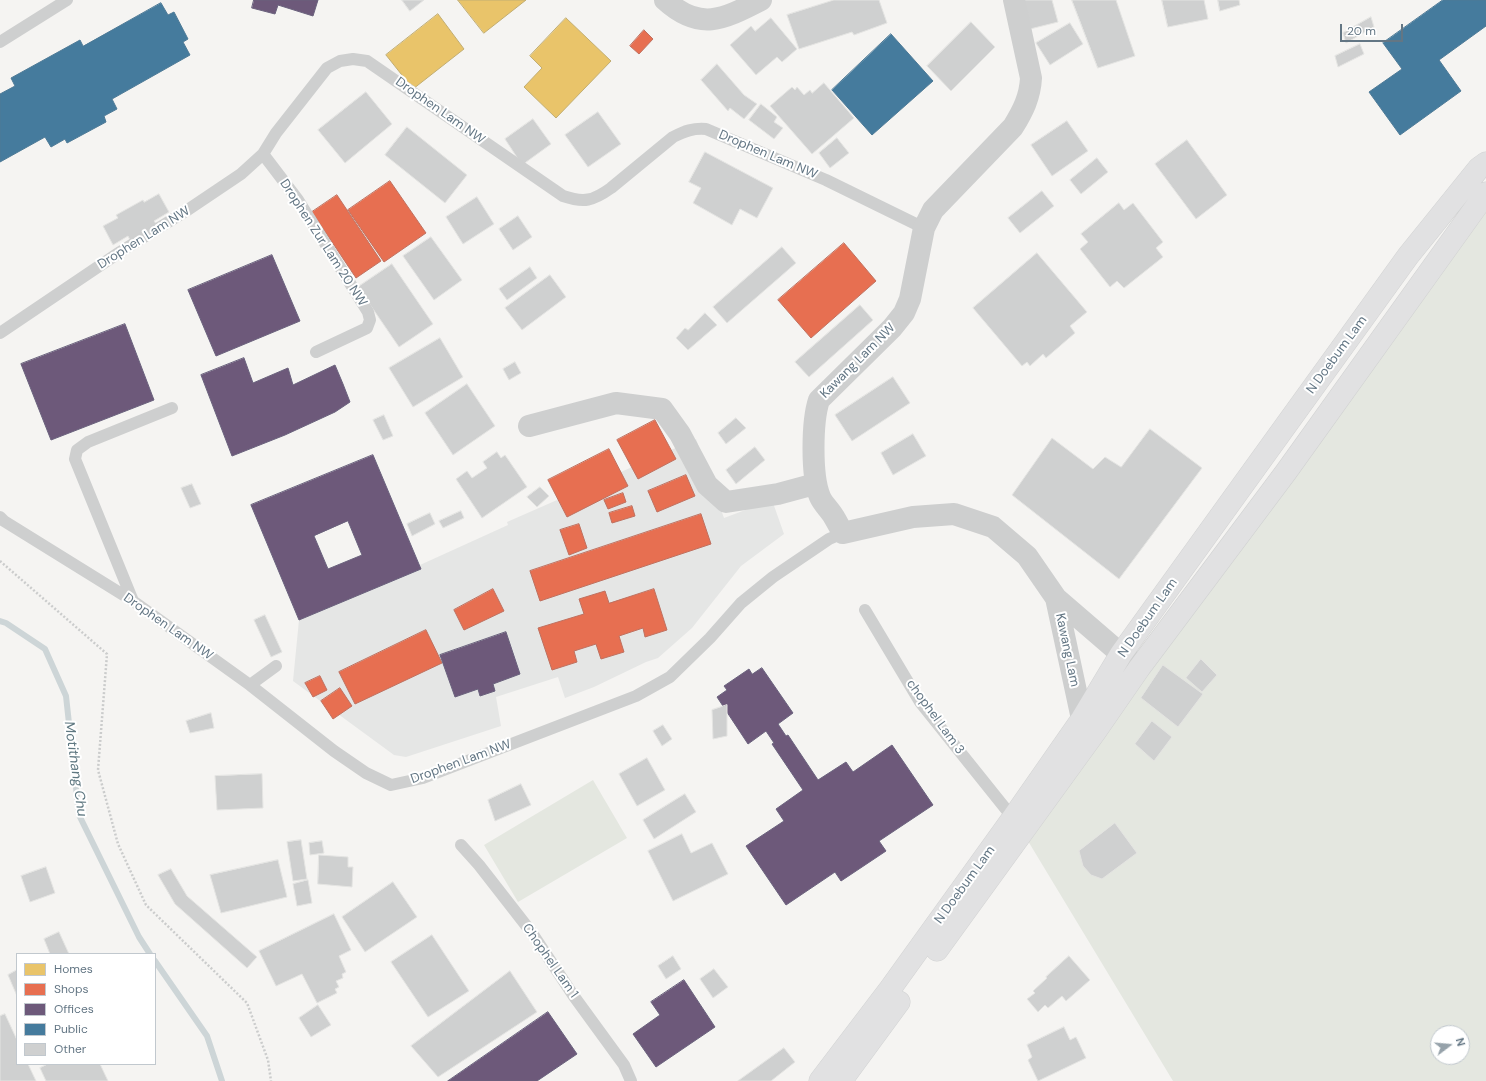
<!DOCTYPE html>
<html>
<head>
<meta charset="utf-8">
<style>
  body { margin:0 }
  #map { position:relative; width:1486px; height:1081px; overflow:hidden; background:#f5f4f2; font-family:"DM Sans",sans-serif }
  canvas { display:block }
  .legend { position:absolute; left:16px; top:953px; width:140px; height:112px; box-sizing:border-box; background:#fff; border:1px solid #c1c8ce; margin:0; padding:5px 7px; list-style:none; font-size:12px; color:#637684 }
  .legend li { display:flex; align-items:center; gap:8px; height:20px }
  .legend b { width:20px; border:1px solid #c1c8ce }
  .north { position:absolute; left:1430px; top:1025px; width:40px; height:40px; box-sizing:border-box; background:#fff; border:1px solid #c1c8ce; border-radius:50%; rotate:74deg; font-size:11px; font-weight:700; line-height:16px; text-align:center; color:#637684 }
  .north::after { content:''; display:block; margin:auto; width:14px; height:18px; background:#96a2aa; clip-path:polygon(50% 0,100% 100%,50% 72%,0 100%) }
  .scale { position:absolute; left:1340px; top:24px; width:63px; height:18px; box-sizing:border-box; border:2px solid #637684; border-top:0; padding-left:5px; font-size:12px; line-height:14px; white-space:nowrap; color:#637684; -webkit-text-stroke:3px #fff; paint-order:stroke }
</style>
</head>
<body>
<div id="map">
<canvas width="1486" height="1081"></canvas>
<ul class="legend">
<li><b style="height:11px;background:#e9c46a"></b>Homes</li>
<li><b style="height:11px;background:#e76f51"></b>Shops</li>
<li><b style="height:11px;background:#6d597a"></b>Offices</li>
<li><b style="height:11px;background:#457b9d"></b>Public</li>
<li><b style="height:11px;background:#cfd0d0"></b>Other</li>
</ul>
<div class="north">N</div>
<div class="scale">20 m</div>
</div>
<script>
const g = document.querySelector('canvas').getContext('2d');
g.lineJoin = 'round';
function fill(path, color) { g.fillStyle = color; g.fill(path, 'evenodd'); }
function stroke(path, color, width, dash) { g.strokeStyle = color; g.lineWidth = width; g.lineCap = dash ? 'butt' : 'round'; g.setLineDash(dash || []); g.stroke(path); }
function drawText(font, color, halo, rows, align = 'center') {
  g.font = font + ' "DM Sans",sans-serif'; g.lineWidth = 4; g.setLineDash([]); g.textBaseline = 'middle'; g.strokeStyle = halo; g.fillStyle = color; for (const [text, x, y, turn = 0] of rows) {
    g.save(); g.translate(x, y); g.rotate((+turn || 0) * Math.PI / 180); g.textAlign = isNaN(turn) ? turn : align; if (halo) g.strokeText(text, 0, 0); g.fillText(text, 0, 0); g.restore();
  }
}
const built = new Path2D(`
  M696,439L724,518L772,500L784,534L741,566L692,628L658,658L646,662L594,687L565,698L558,677L496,697L501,726L406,757L394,755L293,681L299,620L508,525L507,522Z`);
const green = new Path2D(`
  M1486,193V1081H1173L1028,841ZM1438,1033H1462V1057H1438Z
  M593,780L627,838L518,902L484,845Z`);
const homes = new Path2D(`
  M458,0H526L484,33Z
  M438,14L464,49L413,89L386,55Z
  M566,18L611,61L556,118L524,87L542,68L530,56Z`);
const shops = new Path2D(`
  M644,30L653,39L639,54L630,46Z
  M390,181L426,233L384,262L348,210Z
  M337,195L381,261L356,278L312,212Z
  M844,243L876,281L811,338L778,300Z
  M655,420L676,459L638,479L617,440Z
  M609,449L628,486L567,517L548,480Z
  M686,475L695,496L657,512L648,491Z
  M623,493L626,502L608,509L604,500Z
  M632,506L635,516L612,523L609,513Z
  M701,514L711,544L540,601L530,571Z
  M579,524L587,548L569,555L560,530Z
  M493,589L504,611L464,630L454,610Z
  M654,589L667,630L645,637L643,628L619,636L624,652L601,659L596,644L574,651L577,662L552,670L538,628L584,614L579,599L605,591L609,603Z
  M426,630L442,663L355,704L339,672Z
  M320,676L327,690L313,697L305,683Z
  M340,688L352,706L333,719L321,701Z`);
const offices = new Path2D(`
  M254,0H318L313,16L278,5L275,14L252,8Z
  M272,255L300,321L216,356L188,290Z
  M125,324L154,400L51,440L21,364Z
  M244,358L253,383L288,368L293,385L335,365L343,384L350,402L335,412L285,435L232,456L201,375Z
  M373,455L421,569L299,620L251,505ZM348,521L362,555L328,569L314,536Z
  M506,632L520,674L493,684L495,691L480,696L478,689L455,697L440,655Z
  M762,668L793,713L778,724L786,736L788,735L818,780L846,762L853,772L892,745L933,805L879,841L886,851L841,881L835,872L786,905L746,846L784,821L776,809L803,790L772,744L774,743L766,731L748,744L717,697L727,690L724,686L749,669L752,674Z
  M684,980L715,1027L656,1067L633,1034L660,1015L651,1002Z
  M548,1012L577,1054L537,1081H448Z`);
const public = new Path2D(`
  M1443,0H1486V26L1439,60L1461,91L1400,135L1369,92L1402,69L1383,43Z
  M161,3L168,15L174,12L188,39L183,42L190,55L112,99L117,109L104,116L106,122L67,143L65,139L51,147L45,137L0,162V94L15,86L11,78L80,40L83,46Z
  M891,34L933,81L872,135L832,90Z`);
const stream = new Path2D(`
  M0,621L6,623L45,649L66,696L79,815L139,937L150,954
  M155,961L207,1036L222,1081`);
const building = new Path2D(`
  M402,0H424L410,11Z
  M834,0H879L887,23L854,35L852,32L799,49L787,15Z
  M1018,0H1052L1058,22L1026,30Z
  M1072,0H1116L1135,56L1098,68Z
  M1162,0H1204L1208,19L1168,27Z
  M1218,0H1239L1240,5L1220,11Z
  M1371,17L1374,27L1346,43L1343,33Z
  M771,18L797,49L782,62L777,57L756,75L730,45L751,26L755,31Z
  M971,22L995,47L951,91L927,66Z
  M1070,23L1083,44L1050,65L1036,43Z
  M1360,44L1364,54L1338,67L1335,56Z
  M717,64L744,95L757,104L744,119L730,108L728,111L701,80Z
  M824,83L854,118L812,154L770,106L792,87L795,90L797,87L804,95L810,90L812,93Z
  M366,92L392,124L345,163L318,130Z
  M761,104L777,117L774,122L783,128L774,139L749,120Z
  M598,112L621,144L588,167L565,135Z
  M533,119L551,144L522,165L505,139Z
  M1067,121L1088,151L1052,176L1031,145Z
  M407,127L467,175L445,203L385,155Z
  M837,138L849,153L830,168L819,153Z
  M1187,140L1227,195L1196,219L1155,164Z
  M705,152L773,188L757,218L740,209L732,225L693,203L701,188L689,182Z
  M1097,158L1108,172L1081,194L1070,180Z
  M1042,191L1054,206L1020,233L1008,218Z
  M159,194L169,212L154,221L157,225L130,240L128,236L113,245L103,226L118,218L116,215L143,200L144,202Z
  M477,197L494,224L463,244L446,217Z
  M1119,203L1124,210L1133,203L1163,242L1156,248L1163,257L1124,288L1117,281L1110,287L1080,249L1088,242L1081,234Z
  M518,216L532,237L513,250L499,229Z
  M431,237L462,280L434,300L403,256Z
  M782,247L796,263L727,323L713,307Z
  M1037,253L1087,312L1070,326L1075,333L1046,358L1043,354L1030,366L1027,362L1022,366L973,308Z
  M392,264L433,324L399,347L358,287Z
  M530,267L537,278L507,300L499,289Z
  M550,275L566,297L522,330L505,308Z
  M860,305L873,320L809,377L795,362Z
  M705,313L717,325L688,350L676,338L685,328L688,330Z
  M440,338L463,377L413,407L389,368Z
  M515,362L521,373L509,380L503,369Z
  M893,377L910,403L852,441L835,415Z
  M467,384L495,426L453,455L425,413Z
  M384,415L393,436L383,440L373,420Z
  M736,418L746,428L726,444L718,433Z
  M1150,429L1202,468L1119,579L1012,495L1052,438L1093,469L1105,457L1121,467Z
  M913,434L926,456L893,475L881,453Z
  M755,447L765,460L736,484L726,470Z
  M497,452L501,458L505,455L527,487L482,518L456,479L467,471L472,478L487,468L483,462Z
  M192,484L201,504L190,508L181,488Z
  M540,487L549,496L537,507L527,497Z
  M461,511L464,518L443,528L439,521Z
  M430,513L435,524L412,536L407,524Z
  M265,615L282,652L271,657L254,620Z
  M1201,659L1217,675L1202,692L1186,678Z
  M1163,665L1203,694L1178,727L1141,698Z
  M727,705V736L713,739L712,710Z
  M211,713L214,728L190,733L186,721Z
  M1152,721L1172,737L1154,761L1135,744Z
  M663,725L672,739L662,746L653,731Z
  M647,758L665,790L637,806L619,774Z
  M262,774L263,808L217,810L215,776Z
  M521,784L531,805L495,821L488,800Z
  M685,794L696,812L654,839L643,820Z
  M1115,823L1137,853L1102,879L1091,875L1083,866L1079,851Z
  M682,834L691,853L712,843L728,874L673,901L648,851Z
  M301,840L307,879L293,881L287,842Z
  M322,841L324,853L310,855L309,843Z
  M319,855L348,857V867H353L352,887L318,884Z
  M278,860L287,897L221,913L210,875Z
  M46,867L55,893L30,902L21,876Z
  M171,869L187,896L257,957L247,968L175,904L158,875Z
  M308,880L312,903L297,906L293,884Z
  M393,882L417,917L365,952L342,917Z
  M334,914L351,950L339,956L346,972L342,974L343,978L336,981L339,987L335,989L337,993L317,1003L302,974L276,986L259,951Z
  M59,932L69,954H50L44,939Z
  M432,935L469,991L428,1017L391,962Z
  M673,956L681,969L666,979L658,966Z
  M1069,956L1090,980L1066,1001L1062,996L1048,1008L1045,1005L1038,1012L1027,999L1035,993L1033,991L1047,978L1046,977Z
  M714,969L728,987L713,998L700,979Z
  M17,970V996L8,975Z
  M510,971L537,1012L438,1077L411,1046Z
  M318,1005L331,1025L311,1037L299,1018Z
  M5,1014L17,1040V1064H28L36,1081H0V1016Z
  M1064,1027L1070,1040L1076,1037L1086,1058L1038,1081L1028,1060L1032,1057L1027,1045Z
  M784,1048L795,1062L771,1081H738Z
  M48,1064H100L108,1081H46L40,1068Z`);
const path = new Path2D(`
  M0,561L107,654L98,770L118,844L146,905L247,1003L268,1060L271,1081`);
const lane = new Path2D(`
  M0,42L67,0
  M263,154L298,200L368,312L370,320L367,328L316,352
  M0,333L120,252L186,211L241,174L263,154L276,133L327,68L340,61L353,59L367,61L563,196C584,203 593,201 611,188L673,137C685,131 693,128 706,129L826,180L924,228
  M0,517L4,521L133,601L250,685L334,751L366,773L391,785L423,778L636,696L670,677L710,638L741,603L773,577L829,539L843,533
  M133,601L75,459L77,450L88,442L172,408
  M865,610L920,702L1013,818
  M250,685L276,666
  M461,845L479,865L532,933L573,995L624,1065L631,1081`);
const street = new Path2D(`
  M665,0C700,32 724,19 761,0
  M1014,0L1031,78C1030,97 1023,111 1013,127L933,210L924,228L910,299L904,313L892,328L819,400C812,421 811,476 820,497C823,504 830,510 834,517C837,522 840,528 843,533L913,517L954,514L993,527L1027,556L1056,598L1121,654L1140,667
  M529,426L616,403L662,409L680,434L707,485L726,502L778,494L815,484
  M1056,598L1082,719L1092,729`);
const secondary = new Path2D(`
  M937,950L1095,732L1140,667L1286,472L1486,193
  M820,1081L890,989L1013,818L1082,719L1121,654L1157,604L1408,256L1479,168L1486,163
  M841,1081L899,1002`);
const streetNames = [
  ["Drophen Lam NW",440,111,35],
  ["Drophen Lam NW",768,155,23],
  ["Drophen Lam NW",144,238,-32],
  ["Drophen Zur Lam 20 NW",323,243,57],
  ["N Doebum Lam",1337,355,-54],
  ["Kawang Lam NW",858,361,-45],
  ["N Doebum Lam",1148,618,-55],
  ["Drophen Lam NW",168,627,35],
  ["Kawang Lam",1067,650,78],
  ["chophel Lam 3",935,717,54],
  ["Drophen Lam NW",461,762,-20],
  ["N Doebum Lam",965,885,-54],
  ["Chophel Lam 1",550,961,55]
];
const waterNames = [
  ["Motithang Chu",75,769,82]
];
fill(built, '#e5e6e5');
fill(green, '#e4e7e0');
fill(homes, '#e9c46a');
stroke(homes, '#c1ad72', 1);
fill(shops, '#e76f51');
stroke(shops, '#bf7160', 1);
fill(offices, '#6d597a');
stroke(offices, '#6a627d', 1);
fill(public, '#457b9d');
stroke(public, '#4e7a96', 1);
stroke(stream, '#cdd5d7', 6);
fill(building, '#cfd0d0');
stroke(building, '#e4e4e2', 1);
stroke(secondary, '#d1d2d2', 23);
stroke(path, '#cbcccc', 2.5, [2, 2]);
stroke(lane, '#cecfcf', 12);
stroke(street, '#cecfcf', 22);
stroke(secondary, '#e1e1e2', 22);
drawText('13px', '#637684', '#fff', streetNames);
drawText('italic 14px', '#5f7881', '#fff', waterNames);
</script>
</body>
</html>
